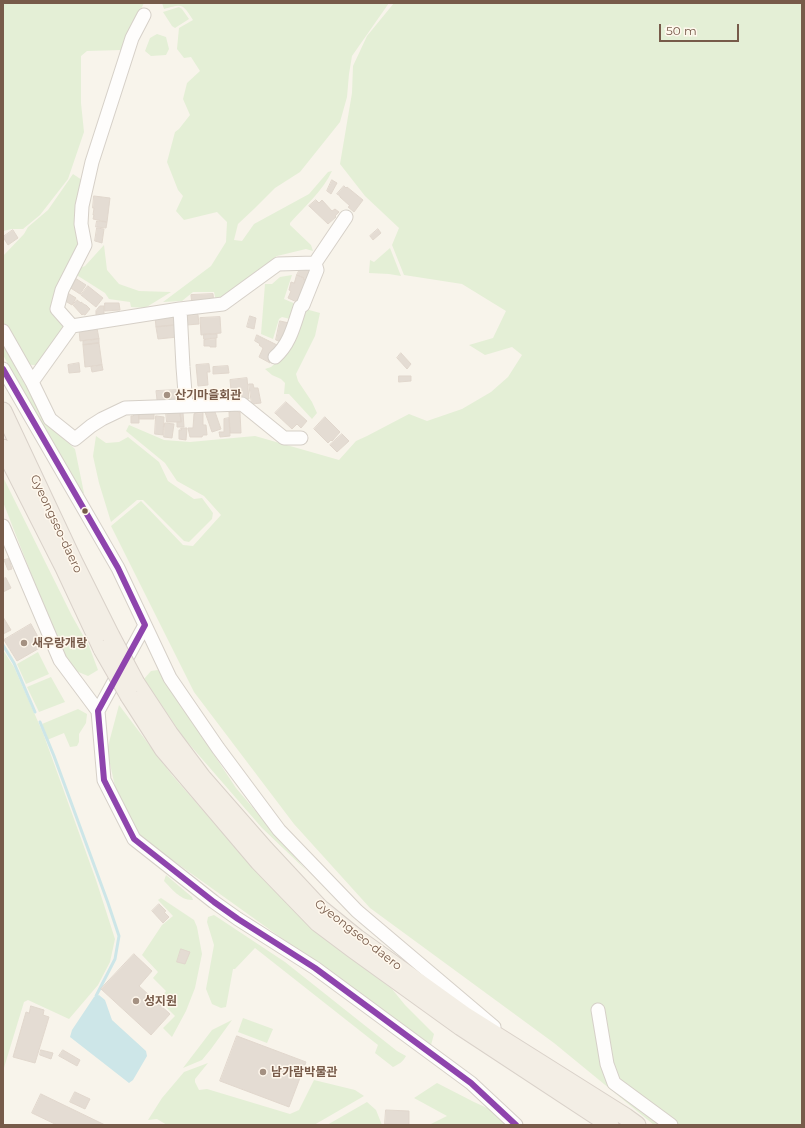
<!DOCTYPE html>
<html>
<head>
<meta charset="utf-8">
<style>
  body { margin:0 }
  #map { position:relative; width:805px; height:1128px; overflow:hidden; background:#f8f4eb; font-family:Montserrat,sans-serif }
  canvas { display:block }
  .frame { position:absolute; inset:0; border:4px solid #775b4a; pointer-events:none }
  .scale { position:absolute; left:659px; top:24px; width:80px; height:18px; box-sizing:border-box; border:2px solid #775b4a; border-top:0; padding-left:5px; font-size:12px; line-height:14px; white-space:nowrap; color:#775b4a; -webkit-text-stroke:3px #fff8ed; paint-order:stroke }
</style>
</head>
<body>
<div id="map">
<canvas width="805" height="1128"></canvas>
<div class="frame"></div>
<div class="scale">50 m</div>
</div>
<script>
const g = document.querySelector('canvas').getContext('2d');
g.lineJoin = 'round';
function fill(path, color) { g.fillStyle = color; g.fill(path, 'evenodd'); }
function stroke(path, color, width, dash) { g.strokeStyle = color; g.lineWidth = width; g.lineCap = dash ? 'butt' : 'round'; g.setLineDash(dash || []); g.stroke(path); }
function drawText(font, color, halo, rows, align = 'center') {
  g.font = font + ' Montserrat,"Noto Sans KR",sans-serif'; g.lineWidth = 3; g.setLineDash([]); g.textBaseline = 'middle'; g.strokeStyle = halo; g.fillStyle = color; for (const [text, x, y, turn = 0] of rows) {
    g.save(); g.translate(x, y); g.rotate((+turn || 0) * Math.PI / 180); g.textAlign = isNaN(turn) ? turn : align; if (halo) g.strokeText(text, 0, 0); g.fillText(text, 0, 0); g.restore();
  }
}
const green = new Path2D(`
  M3,3H144L130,31L122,50L87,51L81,56V103L84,132L68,179L40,215L23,229H12L3,231Z
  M162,3H389L352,56L349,74L347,97L340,122L300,172L275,188L255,208L238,224L234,240L242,241L254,224L309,194L328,172L332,171C323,191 304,207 290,223V225L311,245L313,251L306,249L277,256L223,299L216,301L214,292H193L182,301L163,302L211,266L226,242L227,222L217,212L184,220L176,211L183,196L178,190L167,162L175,132L179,129L190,115L183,99L187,83L200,71L191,57L184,58L177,49L179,28L193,20C182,3 183,4 164,9Z
  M394,3H802V1125H654L554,1043L370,908L294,824L194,692L111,526L141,501L183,545L193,546L221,515L204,496L177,481L165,463L126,431L129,425L164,440L190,442L255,436L339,460L356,441L367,436L409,414L427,421L462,409L491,392L508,377L522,355L512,347L485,355L469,345L493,338L506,311L462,284L404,275L392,245L399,228L365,196L340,164L352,93L353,66L367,36Z
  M179,7L182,9L189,19L175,28L172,26L163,12Z
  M157,34L166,37L169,49L166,55L151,56L145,51L150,38Z
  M73,174L82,180L79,244L57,286L66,325L38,365H32L27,363L3,323V256L24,234L28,227L48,210Z
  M104,245L107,270L119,284L139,291L171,292L145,308L131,307L130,302L109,299L105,293L75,274L78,269L85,266Z
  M390,248L401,276L389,274L369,273L370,260L374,262Z
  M292,275L284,299L298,305L294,320L282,317L279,319L273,339L261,334L265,284H272L280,277Z
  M302,308L320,313L315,336L296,374L298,381L312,402L317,413L312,419L289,394H284L285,383L281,379L272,375L265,369L271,367L279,360Z
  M3,345L23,381L50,426L75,449L84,493L79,494L3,355Z
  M96,436L106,443L119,442L128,437L159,462L168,481L194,499L202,498L213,513L212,519L189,542L184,541L143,500H137L111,522L99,483L93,456Z
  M3,477L72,616L89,646L98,670L88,676L76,671L62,653L3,502Z
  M3,650L14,667L43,733L96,880L115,939L110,962L98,985L69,1019L28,1000L24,1002L3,1071Z
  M38,652L49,674L26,684L17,664Z
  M158,670L236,788L306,870L262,828L183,737L144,679L151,671Z
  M51,677L65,702L39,712L27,687Z
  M119,705L172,775L247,861L322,934L392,989L405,1005L434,1034L431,1045L136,834L117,796L107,750Z
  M78,709L87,714L86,723L79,734V742L77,746L70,747L64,733L47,740L42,724Z
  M166,875L192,897L193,900C181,901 172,889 164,881Z
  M161,898L194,920L197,927L202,954L195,988L186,1011L172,1037L163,1028L175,1016L159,1000L166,991L153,978L158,972L142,955L162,925L173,916L158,900Z
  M214,915L285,962L397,1051L406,1056C403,1062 399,1064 393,1067L375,1053L378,1045L255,948L235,969H233L226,1007L221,1008L212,1004L206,989L214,945L207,922L208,917Z
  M243,1018L273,1029L267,1043L238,1032Z
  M232,1020L211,1049L202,1060L183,1068L212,1030Z
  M208,1063L195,1079V1082L199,1090L207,1089L290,1114L299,1110L314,1080L355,1090L364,1096L314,1125H167L157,1119L148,1120L162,1098L184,1072Z
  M437,1083L474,1102L509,1118L512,1125H429L447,1116L414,1098Z
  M367,1102L376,1110L382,1125H327Z`);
const water = new Path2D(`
  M99,995L105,1000L112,1020L146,1051L147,1056L133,1080L129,1083L70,1037L72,1030L94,997Z`);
const stream = new Path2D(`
  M3,645L14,663L35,712
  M40,722L54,756L108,903L119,936L115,959L96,996`);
const building = new Path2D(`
  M332,180L337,183L331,194L327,191Z
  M344,186L346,188L347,187L363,200L354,212L348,207L350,206L340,197V196L337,194Z
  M94,196L110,198L107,222L93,219L94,215H93L94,208H93Z
  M316,200L319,203L322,200L332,211L335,209L339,212L335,216L336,217L328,224L309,206Z
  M97,221L107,222L106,228L96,227Z
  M97,228L104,229L102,243L95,241Z
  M378,229L381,233L373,240L370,236Z
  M13,230L18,238L8,245L3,237Z
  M300,269L313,271L308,281L303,279L304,278L297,275Z
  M297,275L304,278L303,279L308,281L299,303L288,298L291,291L289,290L291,282L294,283Z
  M72,276L86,285L80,294L66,285Z
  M88,286L103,298L96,307L81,295Z
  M66,292L76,298L72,305L62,299Z
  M213,294L214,303L192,306L191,295Z
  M77,300L81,303V302L85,305H86L90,309L85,315L83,314L82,315L73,305Z
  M105,303H119L120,310L105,311Z
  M100,306H104V316L96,317V311Z
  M175,314L176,325L156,327L155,317Z
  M198,315L199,324L187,325L186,316Z
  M250,316L256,318L254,329L247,327Z
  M220,317L221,333L201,335L200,318Z
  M280,321L289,323L284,343L276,340Z
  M177,325L178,337L158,339L156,327Z
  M97,328L99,339L80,341L79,330Z
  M204,334H217V338L204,339Z
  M257,335L279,346L270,363L259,357L263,348L259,345L260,344L255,341Z
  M99,339V343L83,345V341Z
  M216,339V347H210V346H204V340Z
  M99,343L102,365L85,367L83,345Z
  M401,353L411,364L407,369L397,358Z
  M79,363L80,372L69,373L68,365Z
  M209,364L210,372H207L208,385L198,386L196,365Z
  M102,365L103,370L92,372L91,367Z
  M228,366L229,373L213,374V367Z
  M399,376H411V381L399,382Z
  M247,378L249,399L232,400L230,380Z
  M249,384H253L254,388H258L261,403L252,404Z
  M177,390L178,399L157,400L156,391Z
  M204,391H216L217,400H204Z
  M286,402L307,421L301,428L297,424L292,429L275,413Z
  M214,409L221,429L212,432L205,412Z
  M230,409H237L238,412H240L241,433H230L229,412H230Z
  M139,411H154V419H139Z
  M133,412H139V423H131V416H133Z
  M166,412H180L181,422H167Z
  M180,412H183L184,427H177V422H181Z
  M203,413V425H206L207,435H203L202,437H190L188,428H193L194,414Z
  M156,416L164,417L163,435L155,434Z
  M325,417L340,432L332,441L331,440L328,443L314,429Z
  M229,418L230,436L220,437L219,432H224V419Z
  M165,423L174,424L172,438L164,437Z
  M181,428H187L186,440L179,439V430H181Z
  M342,434L349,441L337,452L330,445Z
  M9,559L12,569L8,570L4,560Z
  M6,578L11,588L3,592V579Z
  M3,617L11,630L3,634Z
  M31,624L43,646L17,661L4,640Z
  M159,904L166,911L164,912L169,917L163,923L152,911Z
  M181,949L190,952L185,964L177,962Z
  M134,954L152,971L139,986L170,1014L151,1035L101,989Z
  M31,1006L44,1010L43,1015L49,1017L35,1063L13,1057L26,1012L29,1013Z
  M237,1036L306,1062L289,1107L220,1081Z
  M41,1050L53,1053L51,1059L40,1055Z
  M63,1050L80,1060L77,1066L59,1056Z
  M75,1092L90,1099L85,1109L70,1102Z
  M41,1094L105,1125H57L32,1113Z
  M386,1110L409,1111V1125L385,1124Z`);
const minor = new Path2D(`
  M180,309L183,367L186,406
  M72,326L57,309L62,290L85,245L81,224L82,206L92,162L132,38L144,15
  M3,331L32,382L72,326L180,309L223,304L278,264L315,263L346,217
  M275,357C290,344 294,325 300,307L303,305L317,270L315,263
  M3,369L118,568L145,625L98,711L104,780L134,839L214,902L238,919L315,968L471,1083L516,1125
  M32,382L50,419L75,439L91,426L102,419L125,408L242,404L284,438H301
  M3,526L60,660L98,711
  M145,625L170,678L218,748L279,830L357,911L494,1027
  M598,1010L607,1064L614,1083L671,1125`);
const major = new Path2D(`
  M3,411L73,560L111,636
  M3,448L64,568L102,649
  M136,683L169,733L202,777L265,849L320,908L357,938L464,1015L626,1117L637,1125
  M129,696L163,749L259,862L318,923L354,950L461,1027L610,1125`);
const majorBridge = new Path2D(`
  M111,636L136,683
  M102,649L129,696`);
const bus1 = new Path2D(`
  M3,369L118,568L145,625L98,711L104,780L134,839L214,902L238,919L315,968L471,1083L516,1125`);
const markers = [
  [167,395,4,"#a49182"],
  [85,511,3.5,"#775b4a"],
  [24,643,4,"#a49182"],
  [136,1001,4,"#a49182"],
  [263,1072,4,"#a49182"]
];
const poiNames = [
  ["산기마을회관",175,395],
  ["새우랑개랑",32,643],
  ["성지원",144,1001],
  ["남가람박물관",271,1072]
];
const streetNames = [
  ["Gyeongseo-daero",56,524,65],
  ["Gyeongseo-daero",358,935,38]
];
fill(green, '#e4efd6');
fill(water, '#cde6e8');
stroke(stream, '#cde6e8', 3);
fill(building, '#e4dcd3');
stroke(building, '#e1d7cd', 1);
stroke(minor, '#d6d0c8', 15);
stroke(major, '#d9d1c9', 19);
stroke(minor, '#fefdfc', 13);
stroke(major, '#f3eee5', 17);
stroke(majorBridge, '#d9d1c9', 19, []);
stroke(majorBridge, '#f3eee5', 17);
stroke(bus1, '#8e44ad', 6);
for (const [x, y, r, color] of markers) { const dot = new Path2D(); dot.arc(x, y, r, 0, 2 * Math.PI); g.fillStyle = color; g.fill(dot); stroke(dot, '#fff8ed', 1.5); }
drawText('bold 12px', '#775b4a', '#fff8ed', poiNames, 'left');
drawText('12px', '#775b4a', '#fff8ed', streetNames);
</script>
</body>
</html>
